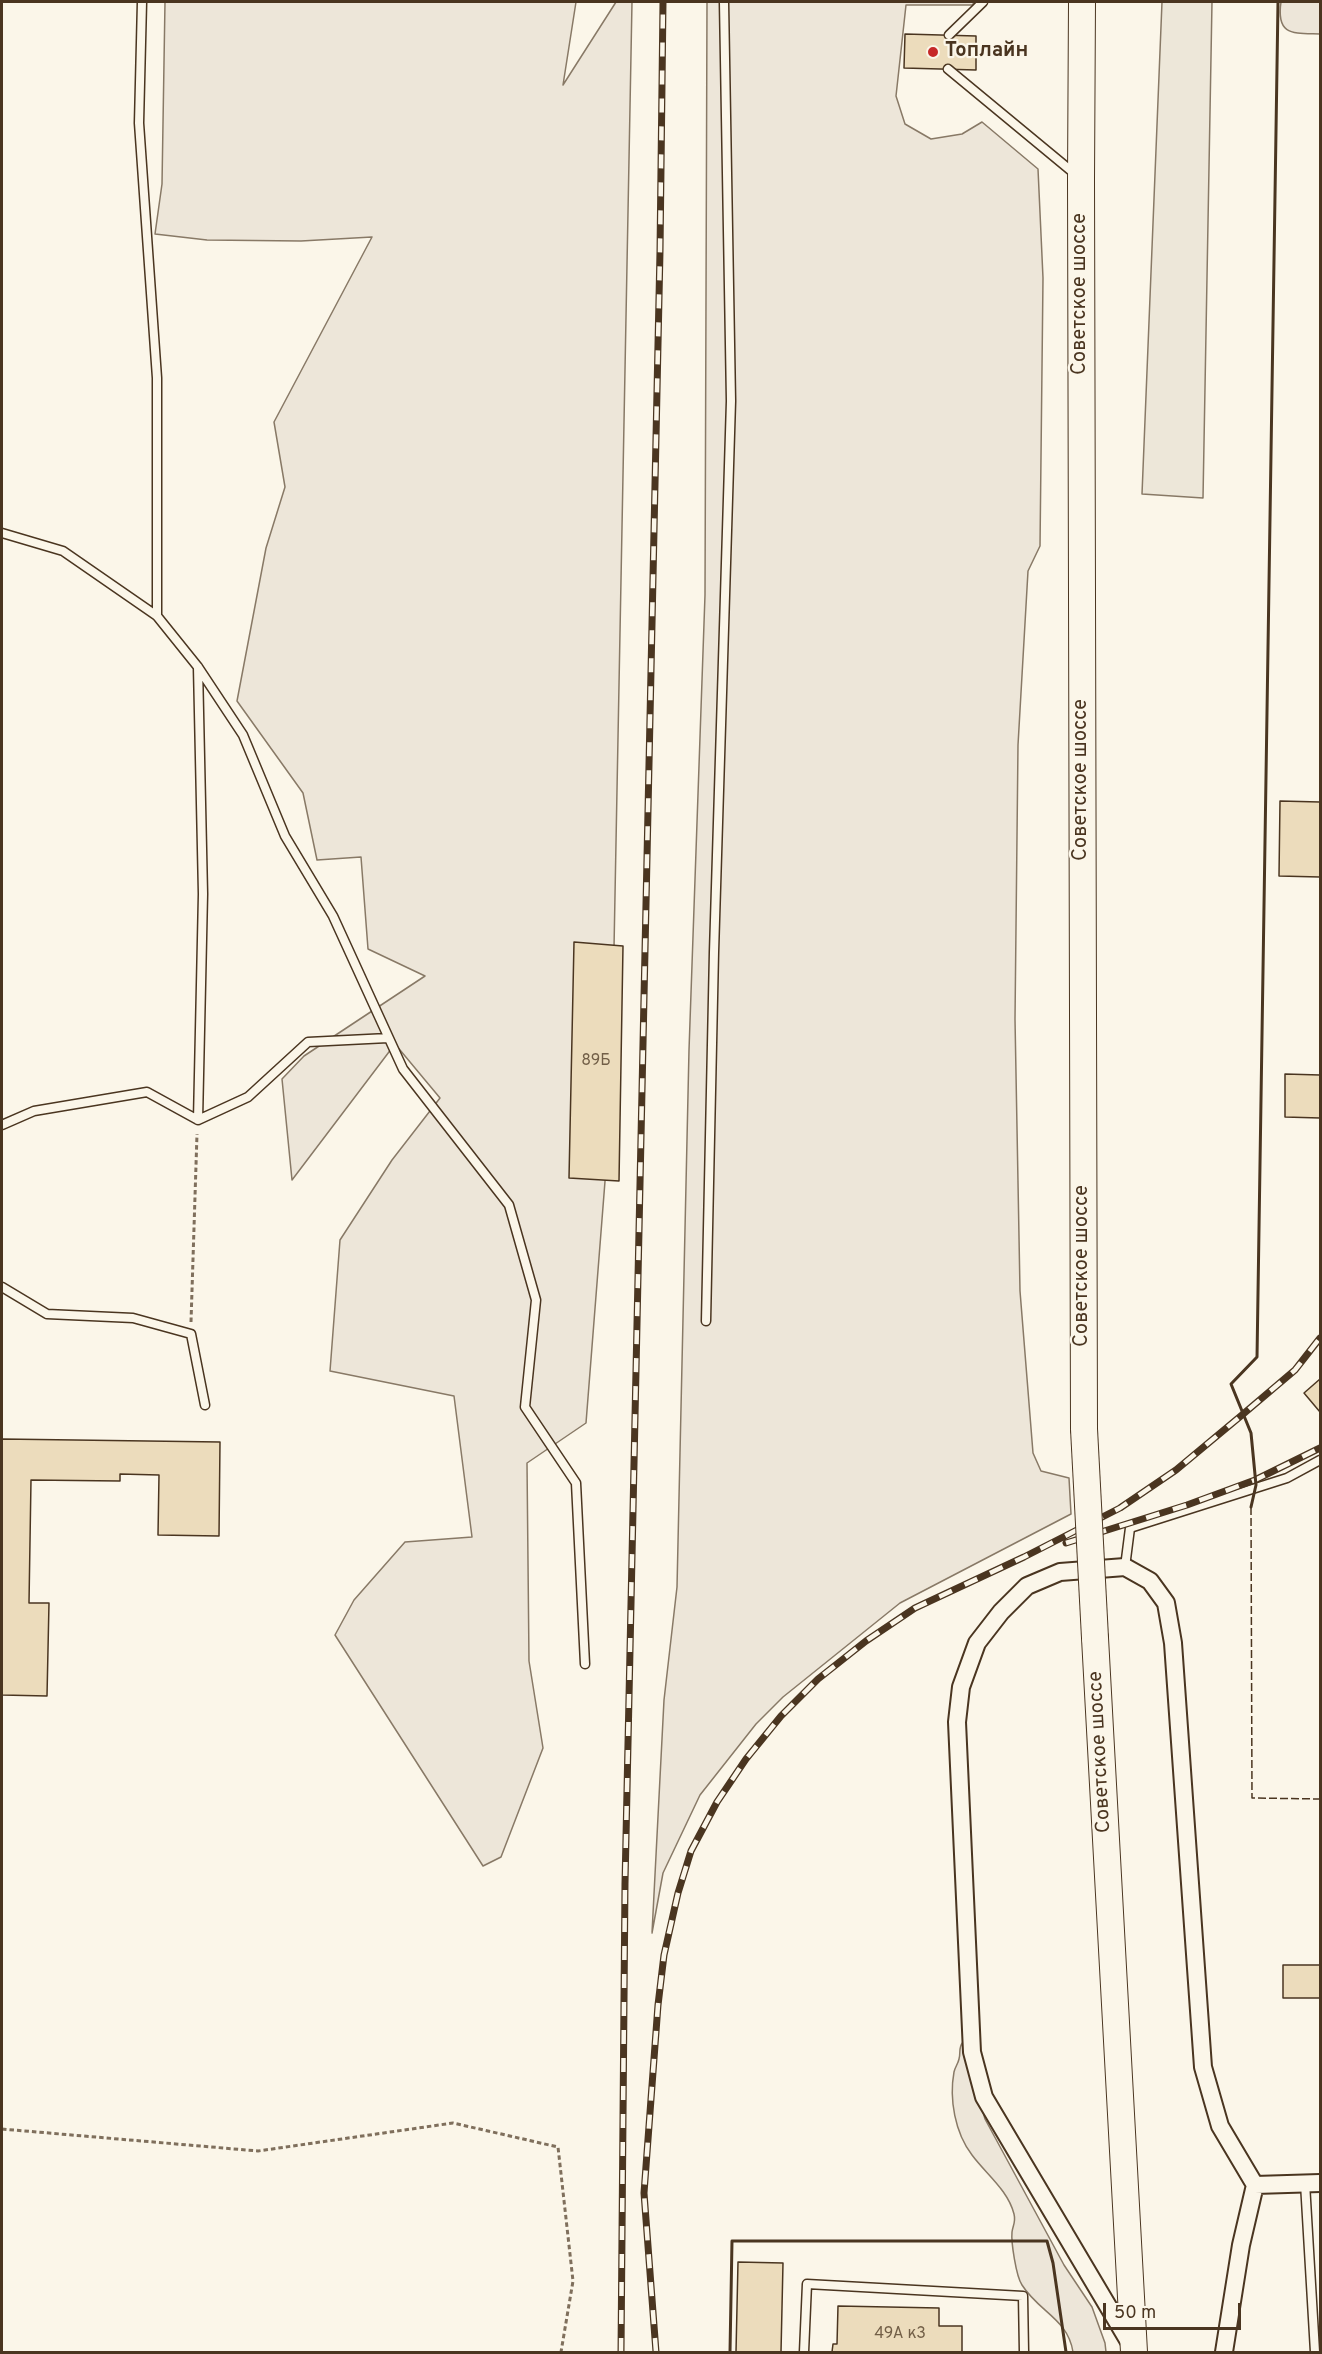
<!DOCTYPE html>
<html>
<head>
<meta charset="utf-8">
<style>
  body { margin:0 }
  #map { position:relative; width:1322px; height:2354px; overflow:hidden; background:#fbf6e9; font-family:Overpass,sans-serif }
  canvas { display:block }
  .frame { position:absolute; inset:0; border:3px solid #4a3520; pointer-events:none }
  .scale { position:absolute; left:1103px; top:2303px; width:138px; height:27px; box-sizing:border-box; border:3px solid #4a3520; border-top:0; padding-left:8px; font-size:18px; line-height:21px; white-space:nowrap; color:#4a3520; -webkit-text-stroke:4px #fbf6e9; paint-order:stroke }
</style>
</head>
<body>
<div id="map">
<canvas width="1322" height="2354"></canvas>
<div class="frame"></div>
<div class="scale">50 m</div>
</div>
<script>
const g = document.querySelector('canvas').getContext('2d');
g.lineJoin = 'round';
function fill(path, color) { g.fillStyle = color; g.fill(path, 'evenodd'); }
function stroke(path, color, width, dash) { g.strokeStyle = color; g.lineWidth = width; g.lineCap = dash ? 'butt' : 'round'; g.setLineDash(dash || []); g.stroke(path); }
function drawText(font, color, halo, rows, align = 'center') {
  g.font = font + ' Overpass,sans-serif'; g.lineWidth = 4.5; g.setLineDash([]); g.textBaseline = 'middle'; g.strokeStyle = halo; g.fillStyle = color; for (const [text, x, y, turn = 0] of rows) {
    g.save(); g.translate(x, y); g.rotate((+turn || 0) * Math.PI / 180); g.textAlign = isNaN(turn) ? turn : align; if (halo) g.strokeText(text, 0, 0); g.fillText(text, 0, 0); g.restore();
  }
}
const green = new Path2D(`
  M165,2H576L563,85L616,2H632L611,1105L586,1423L527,1463L529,1661L543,1748L501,1857L483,1866L335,1635L354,1600L405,1542L472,1537L454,1396L330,1371L340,1240L392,1160L440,1098L395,1044L292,1180L282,1079L304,1056L425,976L368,949L361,857L317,860L303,793L237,701L266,548L285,487L274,422L372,237L301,241L207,240L155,234L162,184Z
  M707,2H975L972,5H906L896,96L905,124L931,139L962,134L982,122L1038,169L1043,278L1040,546L1028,571L1018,745L1015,1019L1020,1291L1033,1453L1041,1471L1069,1478L1071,1514L900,1603L783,1697L756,1724L700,1795L663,1873L652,1933L664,1700L677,1587L689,1050L705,595Z
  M1281,2H1320V34C1293,33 1276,36 1281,2Z
  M963,2042L985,2119L1064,2265L1092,2307L1105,2343L1106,2352H1073C1068,2319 1039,2312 1022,2285C1016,2276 1011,2242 1012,2232C1013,2225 1016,2222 1014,2214C1008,2190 986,2174 972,2155C955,2133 949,2099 954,2072C955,2067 958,2064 959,2059C961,2052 958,2048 963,2042Z`);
const parking = new Path2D(`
  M1162,2H1212L1203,498L1142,494Z`);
const building = new Path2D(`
  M905,34L976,36V70L904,68Z
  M1280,801L1320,802V877L1279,876Z
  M574,942L623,946L619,1181L569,1178Z
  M1285,1074L1320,1075V1118L1285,1117Z
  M1320,1379V1412L1304,1393Z
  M2,1439L220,1442L219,1536L158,1535L159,1475L120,1474V1481L31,1480L29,1603H49L47,1696L2,1695Z
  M1283,1965H1320V1998H1283Z
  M738,2262L783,2263L781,2352H736Z
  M838,2306L939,2308V2326H962V2352H832L833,2344H837Z`);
const path = new Path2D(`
  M191,1322L197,1134
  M2,2129L258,2151L453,2123L558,2147L573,2281L561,2352`);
const lane = new Path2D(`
  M142,2L139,123L157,378V616
  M949,35L983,2
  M948,69L1075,174
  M2,533L63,551L157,616L198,667L243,735L285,836L333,916L403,1069L509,1205L536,1300L525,1407L576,1483L585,1664
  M198,1120L203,894L198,667
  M2,1125L34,1111L147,1092L198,1120L248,1097L308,1042L388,1038
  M2,1287L47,1314L133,1318L191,1334L205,1405
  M706,1321L714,952L731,401L724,2
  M1125,1567L1130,1528L1287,1478L1320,1460
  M1305,2183L1315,2352
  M804,2352L807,2284L1023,2296L1024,2352`);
const street = new Path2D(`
  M1255,2185L1320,2183
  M1131,2345L984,2097L972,2052L957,1722L961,1687L977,1643L1001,1612L1027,1586L1060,1572L1125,1567L1150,1581L1166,1603L1173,1643L1203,2067L1220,2126L1255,2185L1241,2245L1224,2352`);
const primary = new Path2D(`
  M1082,2L1081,179L1084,1429
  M1095,1638L1134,2352`);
const rail = new Path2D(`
  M1066,1543L1187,1505L1255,1480L1320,1448
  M621,2352L625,1883L660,251L663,2
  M656,2352L644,2193L658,2005L664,1955L678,1893L691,1851L717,1802L746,1759L781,1716L818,1679L866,1641L915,1608L1024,1557L1120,1508L1176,1470L1242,1415L1295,1370L1320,1338`);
const primaryBridge = new Path2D(`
  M1084,1429L1095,1638`);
const fence = new Path2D(`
  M1251,1507L1252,1798L1320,1799`);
const wall = new Path2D(`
  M1251,1507L1256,1485L1251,1433L1231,1384L1257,1357L1278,2
  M730,2352L732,2241H1047L1053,2263L1066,2352`);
const markers = [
  [933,52,6,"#c62828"]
];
const numberNames = [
  ["89Б",596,1062],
  ["49А к3",900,2335]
];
const poiNames = [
  ["Топлайн",945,52]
];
const streetNames = [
  ["Советское шоссе",1081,294,-90],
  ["Советское шоссе",1082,780,-90],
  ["Советское шоссе",1083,1266,-90],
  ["Советское шоссе",1101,1752,-93]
];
fill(green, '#ede6d9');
stroke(green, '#887966', 1.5);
fill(parking, '#ede7d9');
stroke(parking, '#887966', 1.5);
fill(building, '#ecdcbc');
stroke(building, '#4a3520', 1.5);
stroke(lane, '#4a3520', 11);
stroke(street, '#4a3520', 20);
stroke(primary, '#4a3520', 28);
stroke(path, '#7f6f5c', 3, [4.5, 3]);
stroke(lane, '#fbf6e9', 8);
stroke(street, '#fbf6e9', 16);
stroke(primary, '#fbf6e9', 26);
stroke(rail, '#4a3520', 7);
stroke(rail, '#fbf6e9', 4.5, [14]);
stroke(primaryBridge, '#4a3520', 28, []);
stroke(primaryBridge, '#fbf6e9', 26);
stroke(fence, '#4a3520', 1.5, [8, 3]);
stroke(wall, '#4a3520', 3);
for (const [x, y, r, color] of markers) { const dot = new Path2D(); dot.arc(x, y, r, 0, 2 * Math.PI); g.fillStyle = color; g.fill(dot); stroke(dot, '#fbf6e9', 2); }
drawText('16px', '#725f47', null, numberNames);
drawText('bold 20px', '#4a3520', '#fbf6e9', poiNames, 'left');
drawText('20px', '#4a3520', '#fbf6e9', streetNames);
</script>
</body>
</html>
